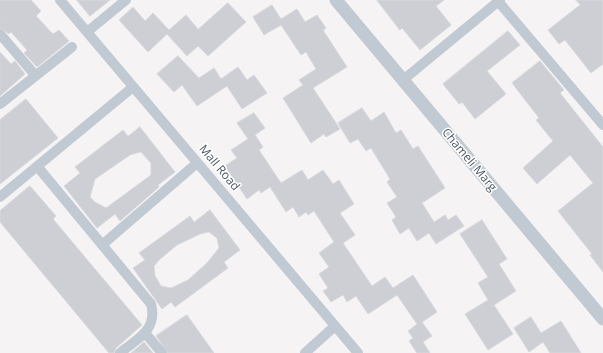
<!DOCTYPE html>
<html>
<head>
<meta charset="utf-8">
<style>
  body { margin:0 }
  canvas { display:block; background:#f5f3f3 }
</style>
</head>
<body>
<canvas width="603" height="353"></canvas>
<script>
const g = document.querySelector('canvas').getContext('2d');
g.lineJoin = 'round';
function fill(path, color) { g.fillStyle = color; g.fill(path, 'evenodd'); }
function stroke(path, color, width, dash) { g.strokeStyle = color; g.lineWidth = width; g.lineCap = dash ? 'butt' : 'round'; g.setLineDash(dash || []); g.stroke(path); }
function drawText(font, color, halo, rows, align = 'center') {
  g.font = font + ' "Open Sans",sans-serif'; g.lineWidth = 3; g.setLineDash([]); g.textBaseline = 'middle'; g.strokeStyle = halo; g.fillStyle = color; for (const [text, x, y, turn = 0] of rows) {
    g.save(); g.translate(x, y); g.rotate((+turn || 0) * Math.PI / 180); g.textAlign = isNaN(turn) ? turn : align; if (halo) g.strokeText(text, 0, 0); g.fillText(text, 0, 0); g.restore();
  }
}
const building = new Path2D(`
  M0,0H31L41,11L36,16L53,34L59,30L69,41L37,67L24,53L27,50L11,32L9,34L0,28Z
  M77,0H110L90,16Z
  M377,0H444L436,6L451,25L420,50L402,28L400,30Z
  M576,0H603V64L591,73L565,40L559,44L548,30L580,5Z
  M228,3L246,22L208,56L198,46L187,56L167,34L148,52L119,20L133,7L145,21L153,13L169,30L186,15L198,29Z
  M272,5L281,19L297,9L305,22L317,15L326,28L323,30L347,67L313,88L340,129L326,137L324,134L311,143L283,98L303,85L299,80L316,69L306,52L301,55L281,25L264,35L253,17Z
  M508,31L520,45L487,71L506,94L475,119L462,102L459,104L443,84Z
  M0,52L11,64L15,61L25,74L0,96Z
  M178,56L199,78L214,68L221,79L238,67L247,80L254,75L267,93L242,109L227,86L197,106L182,85L174,92L157,74Z
  M540,61L564,90L560,93L603,147V272L590,255L592,254L558,211L593,183L570,155L537,184L523,168L553,141L536,120L539,118L512,83Z
  M26,99L58,138L0,184V120Z
  M362,108L371,121L384,112L396,133L401,130L413,149L418,146L445,188L422,203L434,222L445,215L448,220L456,215L464,226L436,244L429,233L417,241L409,228L400,234L392,220L396,217L387,203L397,197L387,182L390,179L371,148L366,151L358,139L350,143L338,123Z
  M254,113L265,128L255,135L263,147L259,150L281,183L302,170L308,180L323,170L333,184L339,180L354,204L340,213L355,235L343,243L372,286L385,277L393,288L413,275L437,312L422,322L432,336L423,342L430,353H417L409,341L413,338L408,331L417,324L397,295L368,314L356,296L347,302L343,295L331,302L323,291L328,288L319,274L329,267L319,253L334,242L314,211L308,215L306,212L299,217L293,207L286,212L270,187L261,193L259,190L247,199L225,166L237,158L231,150L248,139L237,123Z
  M140,127L175,172L158,185L159,187L120,221L115,214L97,228L64,186L80,173L75,167L123,130L128,136ZM141,152L151,163V175L106,208L95,202L90,197L95,179L130,155Z
  M30,186L56,216L53,219L142,325L116,348L114,353H109L0,222V211Z
  M210,210L240,250L224,262L228,268L175,307L171,302L162,309L133,268L145,260L139,253L190,216L194,222ZM209,232L217,238L219,248L207,263L188,280L171,288L161,286L155,276L154,266L159,260L177,245L200,234Z
  M482,220L507,259L499,264L516,291L494,305L513,334L488,350L465,314L488,300L478,283L488,277L460,234Z
  M187,315L214,353H168L156,336Z
  M531,317L541,333L561,321L581,353H550L543,342L529,352L514,328Z
  M144,342L153,353H131L137,348Z`);
const minor = new Path2D(`
  M60,0L358,353
  M497,0L603,125
  M87,32L126,0
  M0,34L35,75
  M403,80L500,0
  M0,104L72,47
  M37,166L151,304C158,330 137,339 120,353
  M0,197L133,87
  M102,245L197,163
  M145,333L162,353
  M305,353L335,326`);
const tertiary = new Path2D(`
  M336,0L603,319`);
const streetNames = [
  ["Chameli Marg",469,160,50],
  ["Mall Road",219,168,50]
];
fill(building, '#cdcfd5');
stroke(building, '#d7d9de', 1);
stroke(minor, '#c1cad2', 10);
stroke(tertiary, '#c1cad2', 13);
drawText('12px', '#4a5661', '#fff', streetNames);
</script>
</body>
</html>
